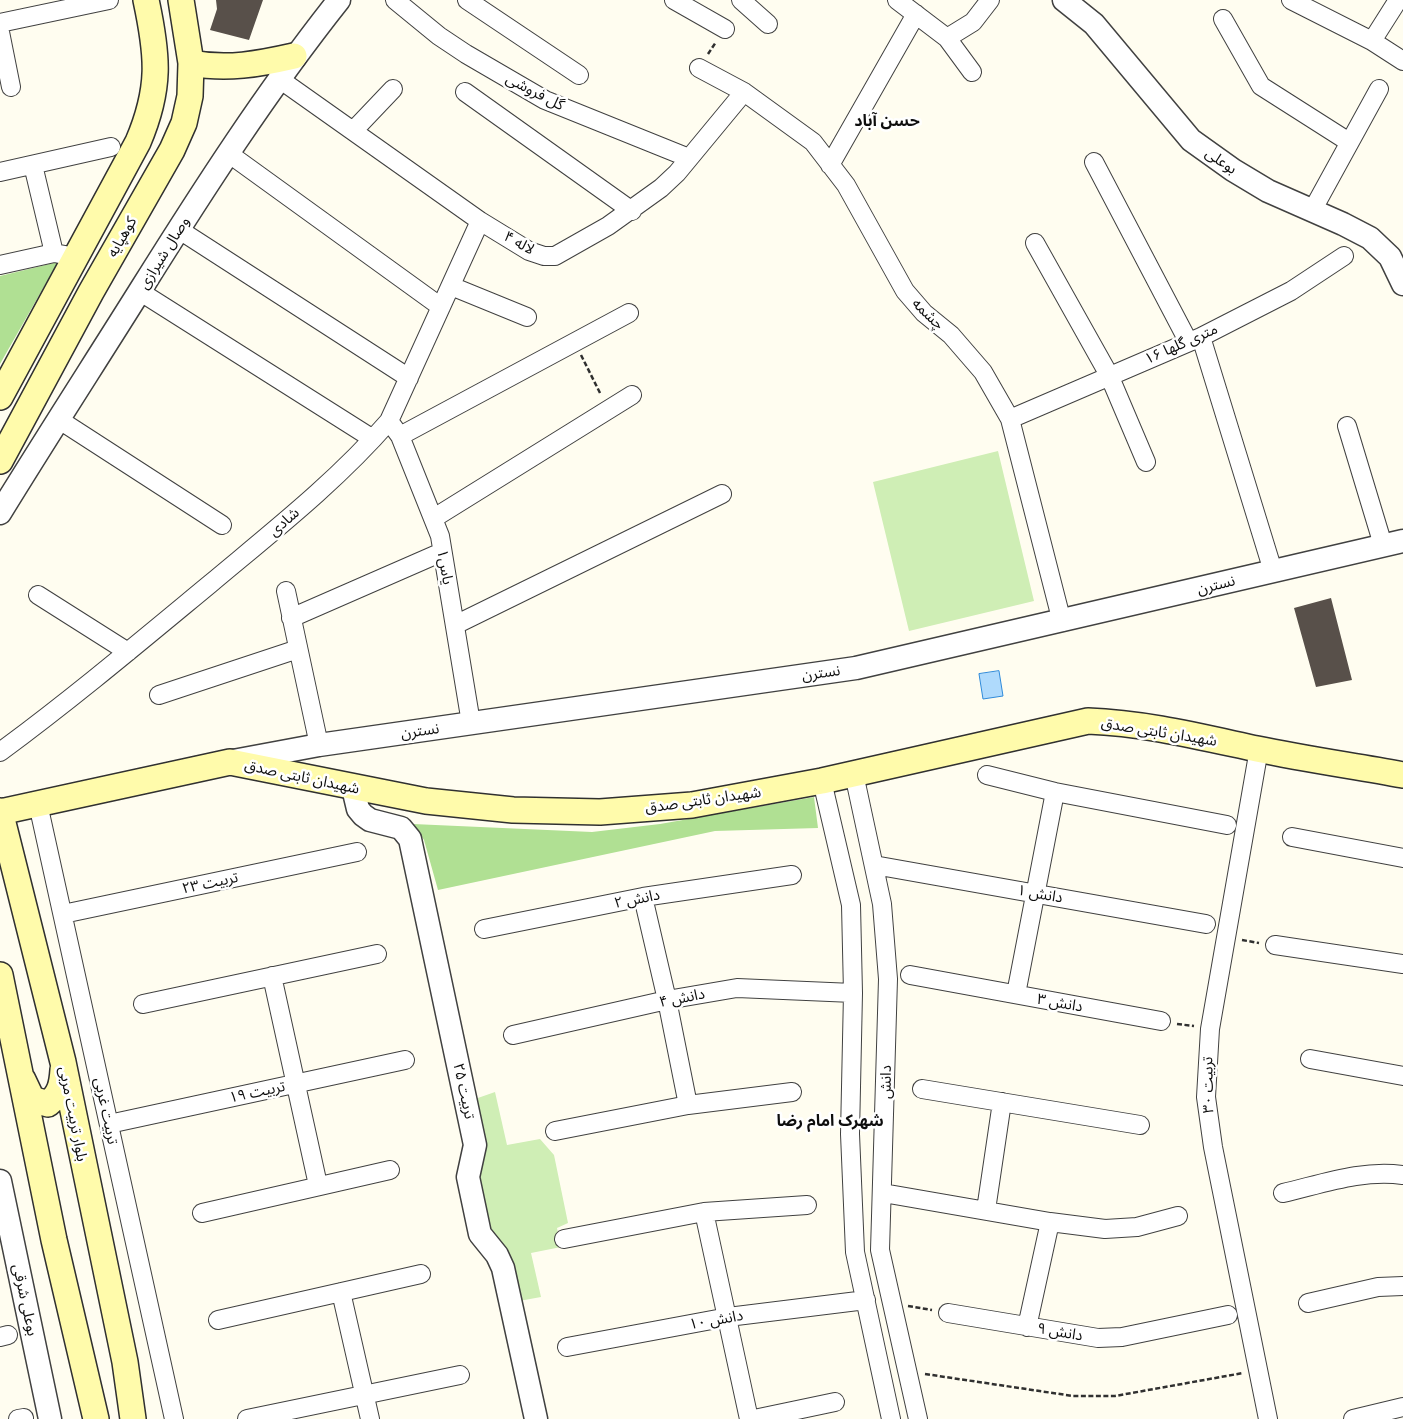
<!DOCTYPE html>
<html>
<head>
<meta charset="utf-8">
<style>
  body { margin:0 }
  canvas { display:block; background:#fffdf0 }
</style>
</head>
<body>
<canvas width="1403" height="1419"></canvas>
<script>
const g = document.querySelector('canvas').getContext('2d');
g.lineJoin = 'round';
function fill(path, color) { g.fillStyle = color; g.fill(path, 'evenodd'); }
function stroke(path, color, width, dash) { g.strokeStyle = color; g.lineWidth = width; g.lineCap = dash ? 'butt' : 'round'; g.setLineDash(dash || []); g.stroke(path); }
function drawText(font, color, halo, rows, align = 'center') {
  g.font = font + ' "Playfair Display","Noto Sans Arabic",serif'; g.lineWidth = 5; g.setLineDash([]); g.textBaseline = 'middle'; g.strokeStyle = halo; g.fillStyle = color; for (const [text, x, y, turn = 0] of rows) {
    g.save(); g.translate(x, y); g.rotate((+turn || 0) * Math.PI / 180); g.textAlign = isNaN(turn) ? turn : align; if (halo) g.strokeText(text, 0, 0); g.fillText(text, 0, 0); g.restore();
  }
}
const green = new Path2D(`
  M998,451L1034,601L909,631L873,482Z
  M495,1092L507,1145L540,1139L554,1155L568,1223L557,1228L561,1247L531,1253L541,1297L519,1301L491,1239L474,1172L475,1099Z`);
const forest = new Path2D(`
  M58,262L0,364V276Z
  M814,797L818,828L715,831L438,890L424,840L413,824L592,832L660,824Z`);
const water = new Path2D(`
  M999,671L1003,696L983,699L979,674Z`);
const building = new Path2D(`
  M216,0H263L249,40L210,30L217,9Z
  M1331,598L1352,680L1316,687L1294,608Z`);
const path = new Path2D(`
  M708,54L716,42
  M581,355L601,395
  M1242,940L1259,943
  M1177,1024L1194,1026
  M908,1306L932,1310
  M925,1374L1073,1396H1115L1243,1373`);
const minor = new Path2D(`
  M395,0L439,36L466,54L545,100L689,158
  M467,0L579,75
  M674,0L725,29
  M741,0L768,24
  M897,0L947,38L972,72
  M1291,0L1372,41L1403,61
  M1223,19L1261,86L1349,142
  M0,23L109,0
  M0,32L11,87
  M947,38L973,22L990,0
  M1372,41L1398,0
  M699,68L744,92L813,142L846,185L905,291L924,313L951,335L983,372L1010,419L1062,622
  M278,78L480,221L529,251L544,256H555L608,226L661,188L677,173L744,92
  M465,92L632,211
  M354,130L393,89
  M228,153L441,307
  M1094,162L1188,341
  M33,165L54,253
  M830,165L916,14
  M0,172L111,147
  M1312,211L1379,89
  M178,229L409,378
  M1035,243L1109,375L1146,462
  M0,265L54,253L65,255
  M451,286L527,317
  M139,291L373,439
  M1201,337L1273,571
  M58,419L222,525
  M1010,419L1201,337L1291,291L1344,256
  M389,421L400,436L440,536L471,723
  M1347,426L1383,545
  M400,436L629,313
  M434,518L632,395
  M286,591L319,745
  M38,595L128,652
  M291,618L442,552
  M455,625L722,494
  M159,695L298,649
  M1259,749L1210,1029L1206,1097L1213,1147L1268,1419
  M0,752C72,699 141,641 210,584C272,532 336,482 389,421L480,221
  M854,774L882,904L888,979L880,1250L918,1419
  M987,775L1055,792L1227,825
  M822,781L851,905L853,993L850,1134L855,1252L891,1419
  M38,804L174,1419
  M1292,837L1403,858
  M874,865L1206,924
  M643,897L667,1000L688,1105
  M63,914L357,852
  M484,929L643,897L792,875
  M1275,945L1403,964
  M910,975L1161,1021
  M272,976L318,1185
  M1016,994L1055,792
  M143,1004L377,954
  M513,1035L667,1000L737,988L853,993
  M1310,1059L1403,1076
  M922,1089L1140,1125
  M109,1124L405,1060
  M555,1131L688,1105L792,1092
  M883,1193L1050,1222L1105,1229L1137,1227L1178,1216
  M1283,1193C1322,1184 1363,1169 1403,1175
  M986,1210L1002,1102
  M704,1212L749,1419
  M202,1213L390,1170
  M564,1239L704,1212L807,1205
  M341,1292L370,1419
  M1308,1303L1378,1287L1403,1286
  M948,1313L1098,1338L1122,1337L1228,1315
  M218,1320L421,1274
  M1027,1327L1050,1222
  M0,1337L8,1335
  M567,1347L728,1317L866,1300
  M18,1419L24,1418
  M247,1419L460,1375
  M754,1419L835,1402
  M1353,1419L1403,1407`);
const tertiary = new Path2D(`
  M1064,0L1094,24L1191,140L1233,170L1268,191L1343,224L1370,238L1390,257L1403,284
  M0,513C46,438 94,364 141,289C203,190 266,92 339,0
  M233,761L319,745L856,668L1403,541
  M353,788L358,809L363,815L370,820L401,828L410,839L475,1145L468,1177L480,1234L497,1255L503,1268L536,1419
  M0,1181L50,1419`);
const secondary = new Path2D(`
  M191,63C227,70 259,64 294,56
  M0,397L138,142C161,88 158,56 146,0
  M0,461L91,292L172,150L184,123L190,96L191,63L181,0
  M0,811L63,1062L125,1362L133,1419
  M0,812L230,762L426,801L513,810L600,812L692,805L822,781L1088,721C1145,723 1201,737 1257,749C1305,759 1354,766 1403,775
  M0,975L54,1240L96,1419
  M23,1080L32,1099L48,1104C60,1094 62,1085 63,1070`);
const streetNames = [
  ["گل فروشی",535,92,27],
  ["بوعلی",1221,161,34],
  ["کوهپایه",122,237,-60],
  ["لاله ۴",519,243,29],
  ["وصال شیرازی",164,253,-58],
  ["چشمه",928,314,44],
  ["۱۶ متری گلها",1181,344,-24],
  ["شادی",284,522,-41],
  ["یاس۱",445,567,80],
  ["نسترن",1216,585,-14],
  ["نسترن",821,673,-8],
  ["نسترن",420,731,-8],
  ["شهیدان ثابتی صدق",1159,732,9],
  ["شهیدان ثابتی صدق",302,777,12],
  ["شهیدان ثابتی صدق",703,800,-8],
  ["تربیت ۲۳",210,883,-12],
  ["دانش ۱",1040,894,10],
  ["دانش ۲",637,899,-11],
  ["دانش ۴",682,998,-11],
  ["دانش ۳",1060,1003,10],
  ["دانش",886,1082,-89],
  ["تربیت ۳۰",1208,1085,-91],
  ["تربیت ۲۵",464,1091,78],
  ["تربیت ۱۹",257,1092,-12],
  ["تربیت غربی",106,1111,78],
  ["بلوار تربیت مربی",73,1114,79],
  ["بوعلی شرقی",25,1300,78],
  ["دانش ۱۰",716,1320,-10],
  ["دانش ۹",1060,1332,10]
];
const neighbourhoodNames = [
  ["حسن آباد",887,121],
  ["شهرک امام رضا",830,1121]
];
fill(green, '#cfeeb5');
fill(forest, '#b0e093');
fill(water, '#afdafc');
stroke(water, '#2f8ada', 1);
fill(building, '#58504a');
stroke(minor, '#414141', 20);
stroke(tertiary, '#414141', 25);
stroke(secondary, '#303030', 28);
stroke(path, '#303030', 2.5, [5, 2.5]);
stroke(minor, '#fff', 18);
stroke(tertiary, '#fff', 22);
stroke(secondary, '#fffbab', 25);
drawText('15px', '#0e0e0e', '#fff', streetNames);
drawText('bold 16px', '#0e0e0e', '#fff', neighbourhoodNames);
</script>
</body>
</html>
